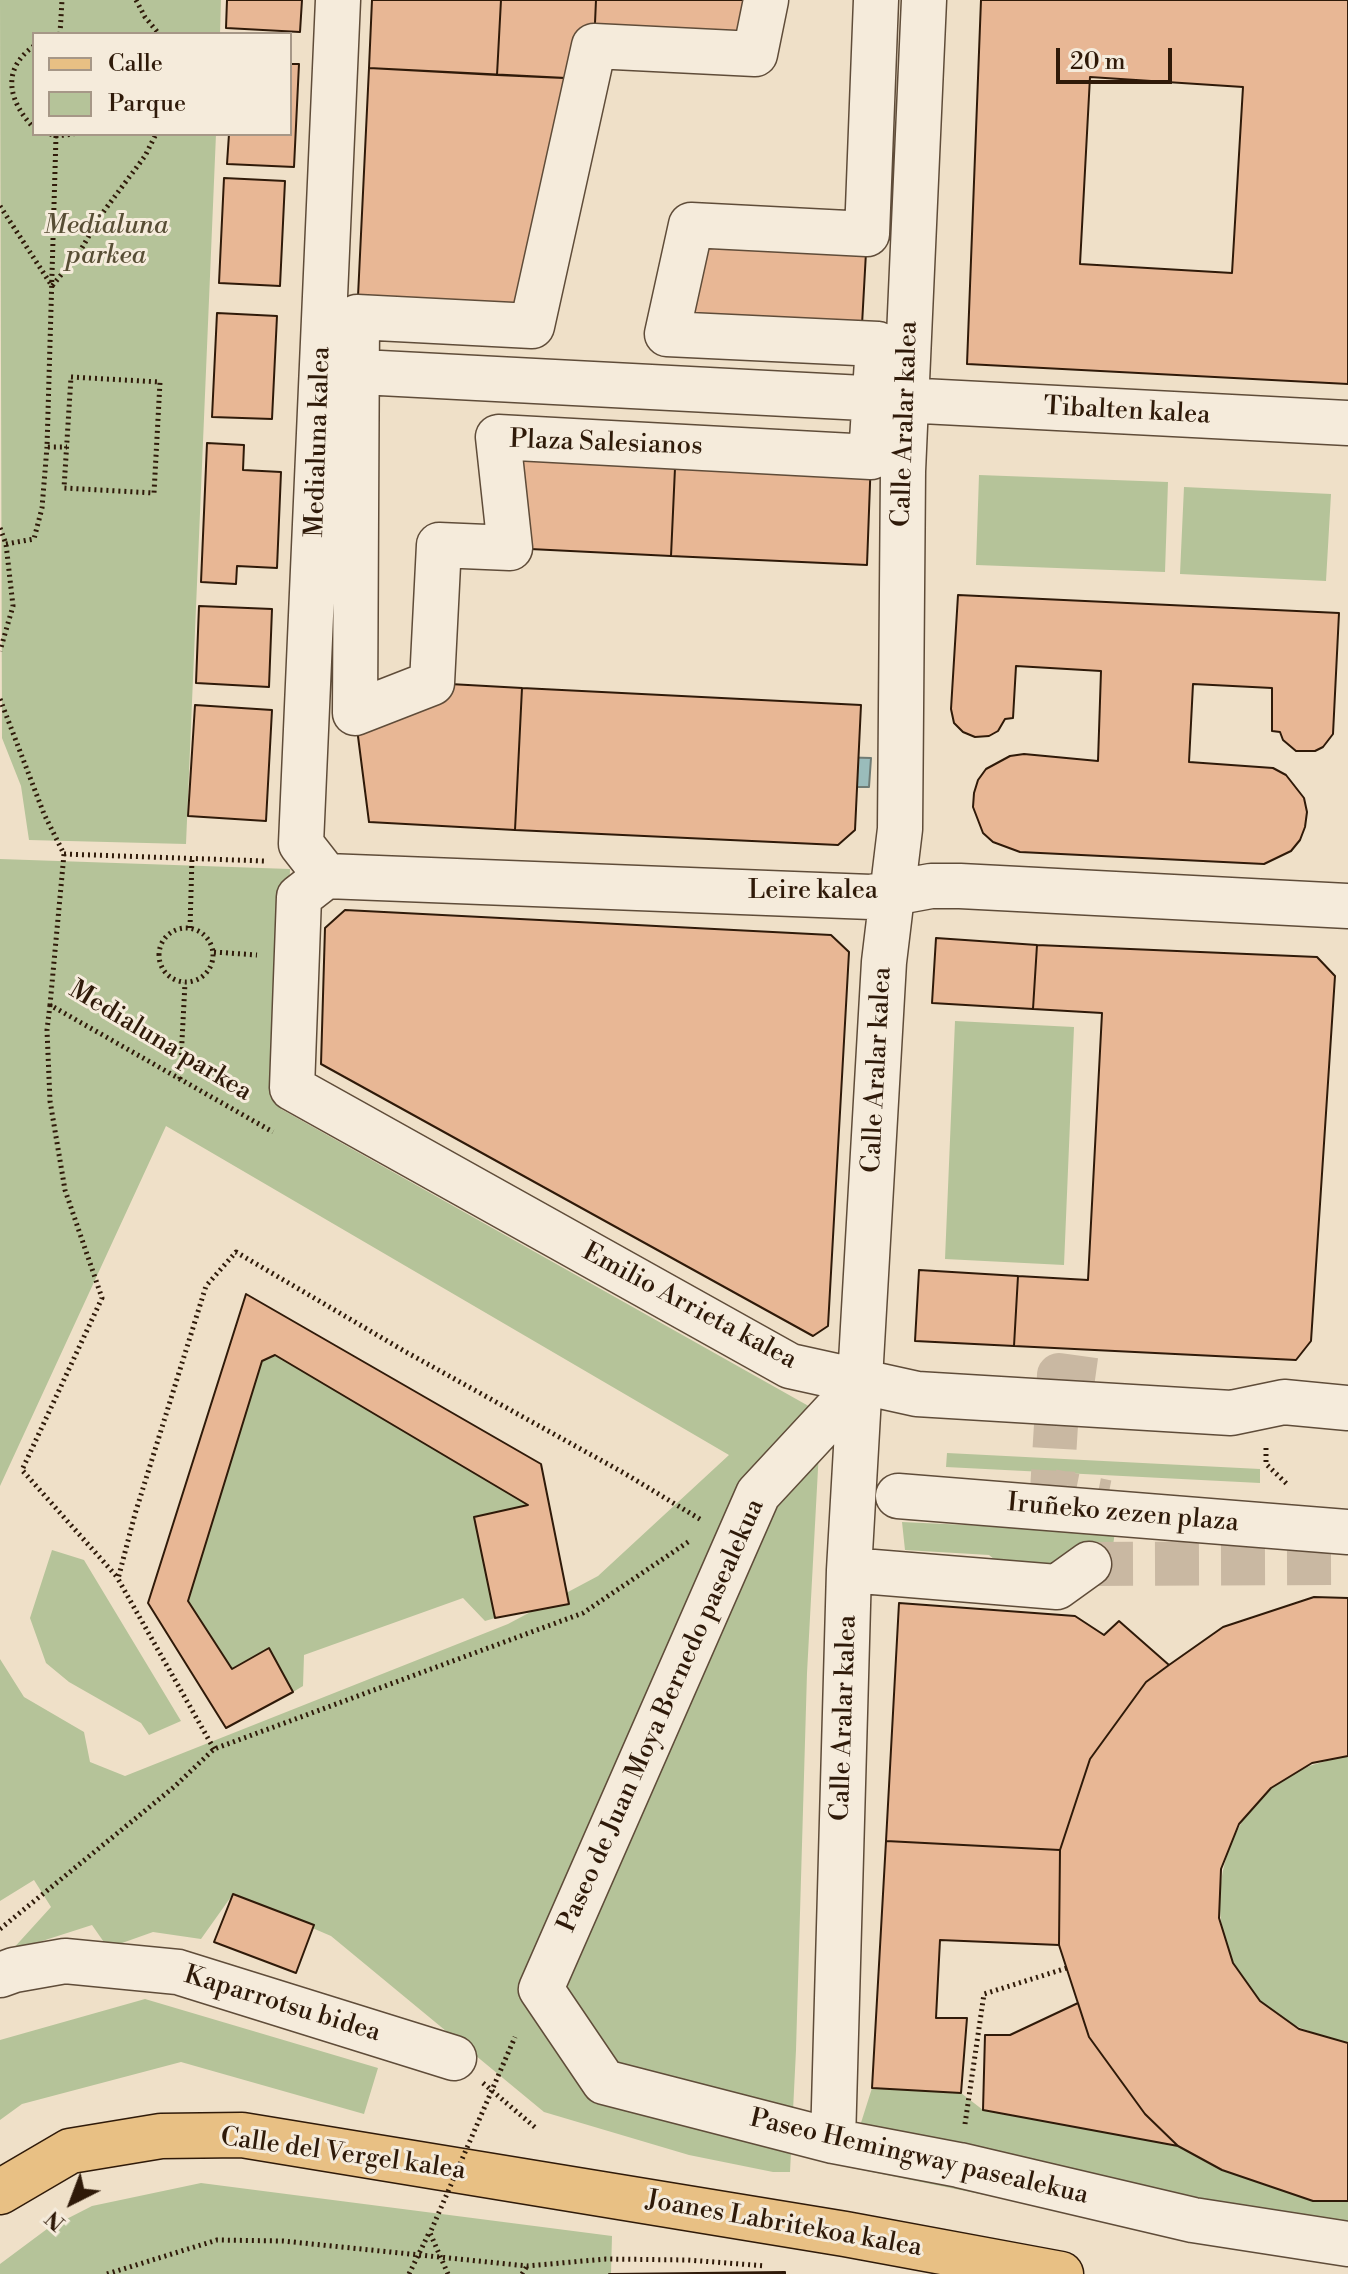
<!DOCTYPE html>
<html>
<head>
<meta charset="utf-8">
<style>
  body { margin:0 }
  #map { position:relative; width:1348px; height:2274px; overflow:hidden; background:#efe0c8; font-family:"Libre Bodoni",serif }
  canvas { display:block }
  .legend { position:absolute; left:32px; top:32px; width:260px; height:104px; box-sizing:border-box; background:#f5ebdb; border:2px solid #a69787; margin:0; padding:10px 14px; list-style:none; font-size:24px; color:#2f1a09 }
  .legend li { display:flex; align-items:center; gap:16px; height:40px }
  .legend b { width:40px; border:2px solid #a69787 }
  .north { position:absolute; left:32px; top:2162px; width:80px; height:80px; -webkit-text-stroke:6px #f5ebdb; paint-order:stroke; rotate:222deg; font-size:22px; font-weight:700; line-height:32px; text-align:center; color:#2f1a09 }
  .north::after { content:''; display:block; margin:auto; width:28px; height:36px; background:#2f1a09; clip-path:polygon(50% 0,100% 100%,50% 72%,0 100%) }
  .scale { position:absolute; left:1056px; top:48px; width:116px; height:36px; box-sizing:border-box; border:4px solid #2f1a09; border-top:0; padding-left:10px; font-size:24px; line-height:28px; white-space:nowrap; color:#2f1a09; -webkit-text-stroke:6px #f5ebdb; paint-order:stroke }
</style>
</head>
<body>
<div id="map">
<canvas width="1348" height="2274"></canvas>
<ul class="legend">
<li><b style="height:10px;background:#e8c084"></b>Calle</li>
<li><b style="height:22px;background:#b5c399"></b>Parque</li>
</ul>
<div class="north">N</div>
<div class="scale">20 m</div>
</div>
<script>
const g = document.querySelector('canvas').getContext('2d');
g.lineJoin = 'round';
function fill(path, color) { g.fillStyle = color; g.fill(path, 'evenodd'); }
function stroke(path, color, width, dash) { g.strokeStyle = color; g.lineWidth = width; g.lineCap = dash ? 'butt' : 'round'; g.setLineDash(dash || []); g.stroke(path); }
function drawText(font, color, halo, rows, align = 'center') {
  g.font = font + ' "Libre Bodoni",serif'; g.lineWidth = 6; g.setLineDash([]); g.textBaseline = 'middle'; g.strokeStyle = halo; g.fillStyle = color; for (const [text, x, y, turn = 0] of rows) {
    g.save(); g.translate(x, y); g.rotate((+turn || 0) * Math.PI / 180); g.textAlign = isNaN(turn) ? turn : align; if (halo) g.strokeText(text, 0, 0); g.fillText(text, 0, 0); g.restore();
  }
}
const green = new Path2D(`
  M0,0H221L220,34H34V134H216L186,844L29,840L21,786L2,738Z
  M979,475L1168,482L1165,572L976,565Z
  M1184,487L1331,494L1326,581L1180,574Z
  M0,859L290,869L281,1109L821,1413L807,1673L796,2050L790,2172H773L689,2155L544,2112L331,1936L233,1894L201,1939L153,1932L108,1948L92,1925L11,1951L51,1907L34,1880L0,1901V1659L24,1697L84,1732L90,1762L125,1776L508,1624L598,1576L729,1455L166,1126L0,1486Z
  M955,1021L1074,1027L1064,1265L945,1259Z
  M275,1355L528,1505L474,1517L495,1618L485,1621L463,1598L304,1655L303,1686L293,1692L269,1648L232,1669L188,1601L262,1361Z
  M947,1453L1260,1469V1483L946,1467Z
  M902,1522L1115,1532L1111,1559L1075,1553L1057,1568L1000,1564L989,1555L905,1550Z
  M52,1550L84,1560L181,1721L149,1735L141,1723L69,1682L46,1663L30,1618Z
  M1348,1756V2043C1316,2034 1285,2026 1261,2002C1201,1943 1209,1843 1270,1788C1292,1769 1320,1762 1348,1756Z
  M145,1999L378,2068L364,2114L181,2062L22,2104L0,2120V2040Z
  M872,2088L961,2093L983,2110L1178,2146L1222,2170L1313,2201H1348V2261L1187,2236L847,2167Z
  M201,2183L612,2236L611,2274H0V2264L47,2229L92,2206Z`);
const water = new Path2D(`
  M836,757L871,758L869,787H838Z`);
const building = new Path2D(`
  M227,0H302L300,32L226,28Z
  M372,0H501L497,75L369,68Z
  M501,0H596L594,46L586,79L497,75Z
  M596,0H766L755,54L594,46Z
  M981,0H1348V384L967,364ZM1090,77L1243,87L1232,273L1080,264Z
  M290,64H299L294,167L227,164L229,134H290Z
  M369,68L586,79L532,326L357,317Z
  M224,178L285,181L280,286L219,283Z
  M691,225L867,234L861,343L667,334Z
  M217,313L277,316L272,419L212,417Z
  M498,437L676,446L671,556L510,548Z
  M207,443L244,445L243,470L281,472L277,568L237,566L236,584L201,582Z
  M676,446L871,457L867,565L671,556Z
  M958,595L1339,613L1333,734L1323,747L1315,751H1296L1283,740L1280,732L1272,731V688L1193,684L1189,762L1273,768L1286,775L1304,798L1307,812L1305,827L1300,840L1291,851L1264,864L1020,852L993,842L983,833L973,807L974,793L978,780L986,769L1010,756L1024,754L1098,761L1101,671L1016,666L1013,718L1005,719L998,731L989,736L975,737L963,732L954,723L951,709Z
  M199,606L272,609L269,687L196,683Z
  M432,683L522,688L515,830L369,822L355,713Z
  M522,688L861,705L855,830L838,845L515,830Z
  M195,705L272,710L266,821L188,816Z
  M345,910L831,935L849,952L828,1326L813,1336L321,1064L325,928Z
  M936,938L1037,945L1033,1009L932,1003Z
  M1037,945L1317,957L1335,976L1311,1341L1296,1360L1014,1346L1018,1276L1088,1280L1102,1013L1033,1009Z
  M919,1270L1018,1276L1014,1346L915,1341Z
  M246,1294L541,1464L569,1604L495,1618L474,1517L528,1505L275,1355L262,1361L188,1601L232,1669L269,1648L293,1692L226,1728L148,1603Z
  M1314,1597L1348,1598V1756L1312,1763L1271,1788L1239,1824L1221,1869L1219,1918L1233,1963L1260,2001L1299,2029L1348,2043V2201H1313L1222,2170L1178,2146L1145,2114L1089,2037L1059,1945L1060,1850L1090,1759L1146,1682L1169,1665L1223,1627Z
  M899,1603L1075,1616L1104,1635L1119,1621L1169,1665L1146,1682L1090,1759L1060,1850L886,1841Z
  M886,1841L1060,1850L1059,1945L940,1940L936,2018H967L961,2093L872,2088Z
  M233,1894L314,1925L296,1973L214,1942Z
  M1078,2003L1089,2037L1145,2114L1178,2146L983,2110L985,2035H1010Z
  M785,2272V2274H609H611Z`);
const minorTunnel = new Path2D(`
  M1095,1380L1059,1375L1052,1491L1107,1502
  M1089,1564L1348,1563`);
const path = new Path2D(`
  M136,0L145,17L159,34
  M60,34L62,0
  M34,46C0,70 9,102 34,128
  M50,134L56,136L74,134
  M56,136L47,447H67
  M0,206L52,286L79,253L101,215L145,156L156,134
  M71,377L160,382L154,493L64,488Z
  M0,528L6,544L13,606L0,651
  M6,544L34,539L42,508L47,447
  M0,699L44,814L64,854L50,1005L273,1132
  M64,854L264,861
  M159 955a27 27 0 1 1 54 0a27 27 0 1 1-54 0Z
  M190,928L192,858
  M214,952L257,955
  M50,1005L47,1030L50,1101L65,1190L102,1298L22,1470L118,1578
  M180,1079L185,983
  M1266,1448V1464L1288,1485
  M214,1749L118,1579L135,1514L206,1286L236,1252L406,1352L624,1473L703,1521
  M0,1929L174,1787L214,1749L583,1613L691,1540
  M483,2083L537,2129
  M965,2124L984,1994L1067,1968
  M107,2274L217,2240L283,2241L527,2266L606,2259L688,2260L766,2266
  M522,2274L527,2266`);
const minor = new Path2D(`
  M766,0L755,54L594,46L532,326L357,317L355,713L432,683L439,545L510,548L498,437L871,457L878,344L667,334L691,225L867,234L876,0
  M322,370L1348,423
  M326,876L299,897L292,1088L790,1366L917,1394L1231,1413L1284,1402L1348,1408
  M326,876L871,897L931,886H960L1348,906
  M326,876L301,844L338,0
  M861,1383L758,1494L541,1989L604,2082L833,2141L959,2165L1193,2220L1348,2244
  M898,1496L1348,1532
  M849,1570L1057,1587L1089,1564
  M0,1975L14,1970L65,1961L178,1972L454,2058
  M833,2141L849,1570L884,962L900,829L903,471L924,0`);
const major = new Path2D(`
  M0,2192L70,2151L161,2136L242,2135L845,2234L1061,2274`);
const pathBridge = new Path2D(`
  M409,2274L429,2233
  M448,2274L430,2233L515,2037`);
const parkNames = [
  ["Medialuna",106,227],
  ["parkea",106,257]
];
const streetNames = [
  ["Tibalten kalea",1127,412,3],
  ["Calle Aralar kalea",906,424,-88],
  ["Medialuna kalea",319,442,-88],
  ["Plaza Salesianos",606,444,2],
  ["Leire kalea",813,892],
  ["Medialuna parkea",160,1042,31],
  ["Calle Aralar kalea",878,1070,-87],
  ["Emilio Arrieta kalea",689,1307,28],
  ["Iruñeko zezen plaza",1123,1514,5],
  ["Paseo de Juan Moya Bernedo pasealekua",662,1716,-66],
  ["Calle Aralar kalea",845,1718,-88],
  ["Kaparrotsu bidea",282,2005,17],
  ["Calle del Vergel kalea",343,2155,8],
  ["Paseo Hemingway pasealekua",919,2158,13],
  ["Joanes Labritekoa kalea",784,2225,10]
];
fill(green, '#b5c399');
fill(water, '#9abcbb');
stroke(water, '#6f7b74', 2);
fill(building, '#e8b795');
stroke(building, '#2f1a09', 2);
stroke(minorTunnel, '#c9b8a2', 44, [44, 22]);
stroke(minor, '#5f4c39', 47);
stroke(major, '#2f1a09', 47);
stroke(path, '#2f1a09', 5, [2, 4]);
stroke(minor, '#f5ebdb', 44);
stroke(major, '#e8c084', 44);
stroke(pathBridge, '#2f1a09', 5, [2, 4]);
drawText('italic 26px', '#574d34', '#f5ebdb', parkNames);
drawText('26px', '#2f1a09', '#f5ebdb', streetNames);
</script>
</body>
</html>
